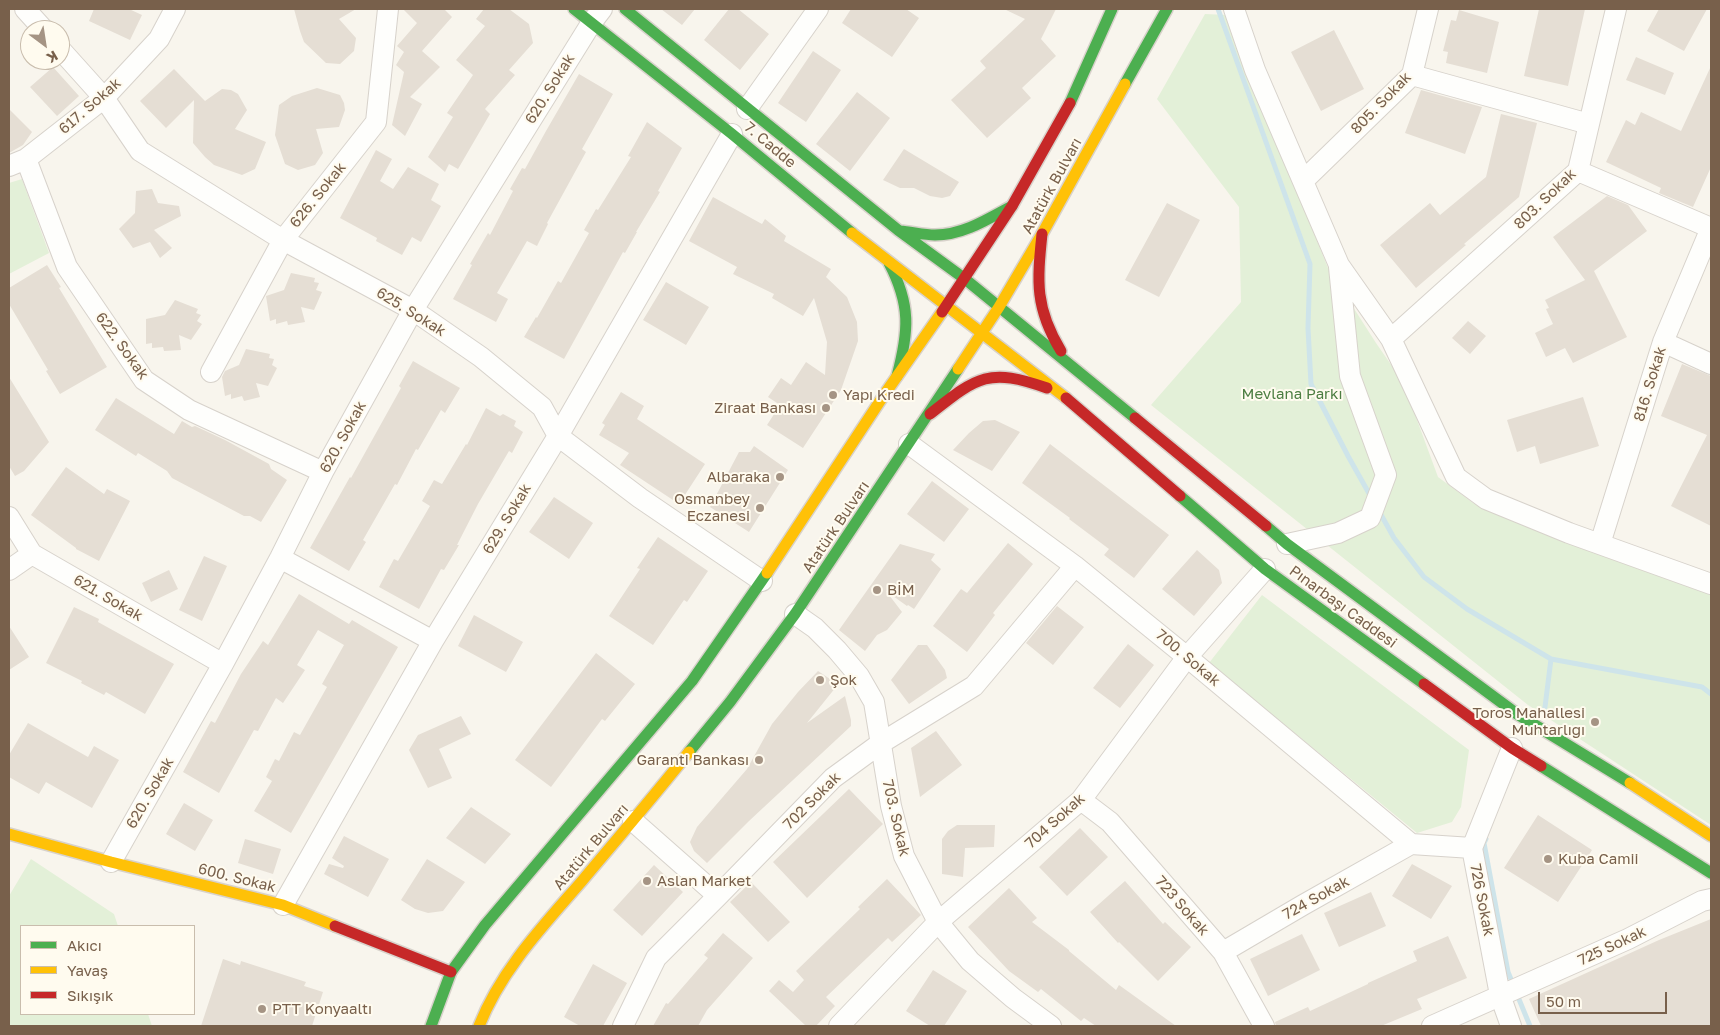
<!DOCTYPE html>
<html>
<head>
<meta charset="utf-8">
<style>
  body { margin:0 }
  #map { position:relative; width:1720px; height:1035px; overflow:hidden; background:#f8f5ed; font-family:"Golos Text",sans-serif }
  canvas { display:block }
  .frame { position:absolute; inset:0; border:10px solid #78604b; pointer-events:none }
  .legend { position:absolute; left:20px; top:925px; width:175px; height:90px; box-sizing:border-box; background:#fffbef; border:1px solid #c9bdad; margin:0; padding:6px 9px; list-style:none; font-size:15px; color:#78604b }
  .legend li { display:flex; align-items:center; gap:10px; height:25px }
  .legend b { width:25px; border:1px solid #c9bdad }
  .north { position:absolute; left:20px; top:20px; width:50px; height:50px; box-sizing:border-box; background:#fffbef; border:1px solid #c9bdad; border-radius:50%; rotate:149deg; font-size:14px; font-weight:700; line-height:20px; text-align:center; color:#78604b }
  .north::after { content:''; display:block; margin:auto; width:18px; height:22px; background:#a59484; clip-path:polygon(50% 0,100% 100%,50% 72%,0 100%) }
  .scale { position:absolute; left:1538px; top:992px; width:129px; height:22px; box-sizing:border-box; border:2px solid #78604b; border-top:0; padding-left:6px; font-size:15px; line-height:18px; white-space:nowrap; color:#78604b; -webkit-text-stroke:4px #fffbef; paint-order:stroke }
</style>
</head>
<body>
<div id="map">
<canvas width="1720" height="1035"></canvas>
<div class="frame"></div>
<ul class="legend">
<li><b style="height:6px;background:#4caf50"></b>Akıcı</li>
<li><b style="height:6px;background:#ffc107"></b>Yavaş</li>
<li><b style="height:6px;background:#c62828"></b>Sıkışık</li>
</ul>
<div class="north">K</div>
<div class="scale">50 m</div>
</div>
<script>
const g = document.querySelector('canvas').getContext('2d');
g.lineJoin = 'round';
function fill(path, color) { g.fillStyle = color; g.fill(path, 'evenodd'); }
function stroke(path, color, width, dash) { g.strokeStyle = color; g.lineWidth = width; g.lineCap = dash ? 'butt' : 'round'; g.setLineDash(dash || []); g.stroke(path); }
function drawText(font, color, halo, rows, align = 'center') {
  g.font = font + ' "Golos Text",sans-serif'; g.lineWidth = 4; g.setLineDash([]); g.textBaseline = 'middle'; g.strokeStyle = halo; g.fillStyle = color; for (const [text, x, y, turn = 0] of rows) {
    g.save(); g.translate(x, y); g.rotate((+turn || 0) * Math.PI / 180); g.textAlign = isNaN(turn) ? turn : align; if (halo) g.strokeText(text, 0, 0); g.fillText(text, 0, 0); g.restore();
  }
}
const green = new Path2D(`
  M1205,14L1227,15L1328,268L1376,343L1403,382L1438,477L1473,503L1694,586L1711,594V825L1528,705L1151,405L1241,302L1239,207L1157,99Z
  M22,179L49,253L9,274V183Z
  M1262,595L1469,750L1461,807L1452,822L1417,833L1209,663Z
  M31,859L114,914L118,926H21V1014H148L152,1026H9V896Z`);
const stream = new Path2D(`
  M1218,9L1310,264L1308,328L1311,384L1348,456L1371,497
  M1379,511L1394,538L1424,577L1467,609L1551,659L1702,687L1711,694
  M1545,707L1551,659
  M1486,839L1484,843L1508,972L1513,984
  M1516,992L1530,1026`);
const building = new Path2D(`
  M94,9H129L142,15L130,40L89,21Z
  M294,9H356L339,19L356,38L354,51L340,64L326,63L304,42L300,31Z
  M403,9H444L452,17L422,51L440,67L410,97L422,104L405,136L392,125L404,72L396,65L404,52L397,46L417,23Z
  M484,9H509L529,24L533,43L509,70L515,75L485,109L490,114L458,169L449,164L445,172L428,157L453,117L447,113L473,75L456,60L485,26L476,19Z
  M661,9H695L682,25Z
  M729,9H738L769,34L740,70L704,40Z
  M851,9H906L919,18L892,57L842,23Z
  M1004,9H1056L1041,39L1056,56L1022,88L1031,98L987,138L951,100L986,68L980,61L1025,19Z
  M1539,9H1585L1568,86L1524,76Z
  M1659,9H1707L1684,51L1647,31Z
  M1459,10L1499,22L1487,73L1446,63L1448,52L1443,51L1451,20L1456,21Z
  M1334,30L1364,89L1321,111L1291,52Z
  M813,51L841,70L806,122L778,103Z
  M1636,57L1674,73L1665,95L1626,80Z
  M1711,66V167L1693,207L1659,193L1661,188L1606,162L1626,120L1635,125L1641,112L1681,131Z
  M53,67L79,96L57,116L30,87Z
  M174,69L205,101L222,89L231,90L238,94L247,110L235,129L266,142L255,169L242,175L214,165L205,157L193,143L194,100L166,128L140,101Z
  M579,74L613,94L582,149L586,152L547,223L548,224L537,246L527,241L497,293L508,299L496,322L453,299L472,265L470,264L488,233L490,235L513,191L510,189L522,168L525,169L546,131Z
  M317,88L340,95L344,103L345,110L339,127L316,129L323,153L315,165L298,170L285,164L275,135L279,105L292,96Z
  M1421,90L1482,107L1465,154L1405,133Z
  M857,92L890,118L850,171L816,144Z
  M9,109L32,132L23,145L9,153Z
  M1501,114L1537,123L1519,197L1464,244L1466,245L1416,288L1380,245L1430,203L1440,215L1486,177Z
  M647,122L682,148L658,191L660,192L636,232H637L625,253L623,252L564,359L524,337L536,317L537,318L558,281L561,283L589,233L584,230L596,209L598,210L631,157L628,156Z
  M904,149L959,182L950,196L942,198L930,196L914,188H900L883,180Z
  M376,150L392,159L380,181L393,189L408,167L439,184L431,200L441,206L421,242L412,237L402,255L376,241L377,238L340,218Z
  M152,189L158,203L179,206L181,216L154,230L172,248L160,258L150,242L133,248L119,229L135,213L136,191Z
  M1607,196L1628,205L1647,231L1594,271L1627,337L1573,363L1565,348L1546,357L1535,333L1553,324L1546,309L1549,308L1545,300L1585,280L1553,237Z
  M713,197L762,224L765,219L786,236L784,241L831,269L826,277L847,297L857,322L858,341L841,390L803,448L767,425L780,405L768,397L781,378L791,385L806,362L825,375L827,342L814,298L803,316L772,298L774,294L733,274L737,267L689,241Z
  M1167,203L1200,220L1159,297L1125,280Z
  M47,265L61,287L59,288L107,367L60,394L46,371L48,370L9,304V288Z
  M291,273L315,278L314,282L319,283L316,290L322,292L314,310L301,307L305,322L288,325L287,321L276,324V319L270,321L266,296L284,290Z
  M666,282L709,307L686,345L643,320Z
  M175,300L198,309L196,313L201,315L197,321L202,324L191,340L179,335L181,350L164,351L163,347L152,348V343L146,344V319L165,315Z
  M1468,321L1486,336L1470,354L1452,338Z
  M246,349L270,354L269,358L274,359L272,365L277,368L268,386L256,383L260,397L244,401L242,396L231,399V394L225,396L222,377L225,371L239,365Z
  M413,361L460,388L445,413L441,410L418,450L416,449L397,485L395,484L363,540L366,542L349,571L310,548L350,477L351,478L401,388L399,386Z
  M1682,364L1711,376V526L1671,506L1707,435L1661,416Z
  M9,377L49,442L24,471L15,476L9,466Z
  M621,392L644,406L637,419L705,464L679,504L620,465L629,453L599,435L605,425L602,423Z
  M1583,397L1599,446L1540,464L1535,446L1517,452L1507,420Z
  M116,398L174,434L182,421L192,427L195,426L225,440L269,464L271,469L287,480L261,522L250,516H244L172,478L167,471L138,453L136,456L95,430Z
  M486,408L500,416L503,414L516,421L514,426L523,432L512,453L509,451L478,504L457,545H459L444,570L441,569L419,609L379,587L394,559L398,561L430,506L422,501L434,480L442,484L466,444L467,445Z
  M995,420L1020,432L992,471L953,450L969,433L983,421Z
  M1050,444L1169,535L1134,578L1104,555L1109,549L1069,519L1070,518L1022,483Z
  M754,446L788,470L749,532L710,507L739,452H750Z
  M66,467L104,494L107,489L130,501L99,561L76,549V548L31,515Z
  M932,481L969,509L944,542L907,514Z
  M554,497L593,523L569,559L529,532Z
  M658,537L708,571L687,602L684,600L653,645L609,616L640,569L637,568Z
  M1008,543L1033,564L993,613L995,615L967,652L933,626L961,589L967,593Z
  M900,544L935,554L931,560L941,569L914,609L908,605L907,606L886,591L902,612L887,630L877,635L865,651L839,630Z
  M1197,550L1219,570L1222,583L1194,616L1162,589Z
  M204,556L227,566L202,621L179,610Z
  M169,570L178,589L151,602L142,583Z
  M299,594L349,624L352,620L398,647L291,833L254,811L272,781L266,777L275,759L279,761L294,732L300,735L327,687L322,684L344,645L318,630L297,665L305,670L283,703L276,698L258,731L254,730L219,793L183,772L211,721L215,723L241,674L263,641L268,645Z
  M1057,606L1084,627L1053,665L1026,643Z
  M74,607L99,619L98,622L174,664L145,714L106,692L104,695L81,683L82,681L46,663Z
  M474,615L523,642L506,672L458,646Z
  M9,626L29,657L9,670Z
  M1128,644L1154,665L1120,708L1093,688Z
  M918,645H927L945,670L947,678L909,704L891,680Z
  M596,653L635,684L605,721L602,719L551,787L515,760Z
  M818,671L830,679L836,687L807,723L845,696L851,720V726L749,821L707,863L694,851L690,842L697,827L747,769L772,724L798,692Z
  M461,716L471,734L439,749L452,778L428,788L409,750L418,735Z
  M28,723L88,757L94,746L119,760L92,808L46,782L39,794L9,777V755Z
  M936,731L962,765L920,797L911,748Z
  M849,789L883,824L807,898L773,862Z
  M184,803L213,820L195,851L166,834Z
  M471,807L511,834L485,864L446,838Z
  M1538,815L1592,850L1558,902L1504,868Z
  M957,825H995L994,847L965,848L963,877L942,874V839L948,831Z
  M1080,828L1108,857L1067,896L1039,867Z
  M344,836L389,859L368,897L324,874L329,864L343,868L344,866L332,858Z
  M245,839L281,849L273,874L238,863Z
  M427,859L465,882L443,911L428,913L415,909L401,900Z
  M1412,864L1452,886L1431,919L1392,896Z
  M654,865L683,892L642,936L613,910Z
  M887,879L921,915L892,942L888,938L826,997L835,1006L816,1026H806L769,991L779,980L793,992L804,980L796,971L860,909L858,907Z
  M1125,881L1163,924L1165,922L1191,947L1158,981L1119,942L1118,943L1090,912Z
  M751,882L790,922L768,942L730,902Z
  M1009,888L1037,918L1032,922L1069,950V951L1116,990L1119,985L1176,1026H1096L1084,1018L1081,1021L1041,989L1038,992L1009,971L968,927Z
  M1371,892L1386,926L1339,947L1324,913Z
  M1711,919V1026H1541L1529,999L1659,940Z
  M723,933L753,958L707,1010L698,1026H653L666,1003L668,1004L708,958L704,955Z
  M1302,934L1320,970L1268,996L1250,959Z
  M1448,936L1467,978L1417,999L1422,1009L1381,1026H1276L1275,1022L1308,1007L1310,1011L1368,984V983L1417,961L1413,951Z
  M223,959L240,965L241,961L306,982L304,986L323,992L312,1026H201Z
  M593,964L627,983L603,1026H580L564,1017Z
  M933,970L967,991L944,1026H930L906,1011Z`);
const street = new Path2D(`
  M25,9L44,30
  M1234,9L1255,70L1339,265L1391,339L1456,477L1486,499L1569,533L1711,584
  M60,49L104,98L140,151L283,240L413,310L481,357L542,407L558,436L640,498L762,581
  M1412,75L1589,124
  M747,109L818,9
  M26,159L67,267L144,380L189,410L323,472
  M9,166L26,159L104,98L159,39L175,9
  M1578,171L1711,228L1663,342L1600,544
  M1303,181L1412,75L1428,9
  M1391,339L1578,171L1616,9
  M1663,342L1711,364
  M211,372L283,240L376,122L388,9
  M909,444L1075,566L1187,657L1411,844L1472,848
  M9,517L32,554L223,664
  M1287,544L1338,533L1370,518L1386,475L1350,376L1339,267
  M280,558L433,641
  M9,570L32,554
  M795,614L815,628L837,650L859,676L874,702L891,806L904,856L938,922L970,961L1013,998L1051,1026
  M1081,800L1110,822L1223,952L1264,1026
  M633,821L718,896
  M111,862L223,664L280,558L323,472L413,310L592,22L602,9
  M283,905L433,641L558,436L732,134
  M1223,952L1303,905L1411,844
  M623,1026L656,958L718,896L833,778L881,743L974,686L1075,566
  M839,1026L938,922L1081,800L1187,657L1265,569
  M1432,1026L1628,939L1702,901L1711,899
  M1511,1026L1500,995L1472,848L1512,748`);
const fast = new Path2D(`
  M574,9L732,134L852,233
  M625,9L898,230L965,279L1135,418
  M1125,84L1167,9
  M1070,103L1112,9
  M900,231C912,232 924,235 935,235C963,235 988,219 1012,206
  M889,263C911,305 909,331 897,376
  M1180,496L1265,569L1424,684
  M1266,526L1287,544L1517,714L1630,783
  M689,752L730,702L795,614L958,369
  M1541,766L1711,873
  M431,1026L451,972L485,925L692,681L767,573`);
const slow = new Path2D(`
  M852,233L1066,398
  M958,369L999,307L1042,234L1125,84
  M767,573L884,395L942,312
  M1630,783L1711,836
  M9,834L111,862L283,905L335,926
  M479,1026C501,970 543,926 582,881C618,838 654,796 689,752`);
const jam = new Path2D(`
  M1042,234C1037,282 1035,308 1061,351
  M942,312L1012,206L1070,103
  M1066,398L1180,496
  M930,414C977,377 988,367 1047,388
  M1135,418L1266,526
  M1424,684L1512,748L1541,766
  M335,926L451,972`);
const markers = [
  [833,395,5,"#a59484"],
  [826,408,5,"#a59484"],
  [780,477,5,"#a59484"],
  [760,508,5,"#a59484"],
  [877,590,5,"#a59484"],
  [820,680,5,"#a59484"],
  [1595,722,5,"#a59484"],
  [759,760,5,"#a59484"],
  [1548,859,5,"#a59484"],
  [647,881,5,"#a59484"],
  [262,1009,5,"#a59484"]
];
const streetNames = [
  ["620. Sokak",550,89,-58],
  ["805. Sokak",1381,103,-46],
  ["617. Sokak",90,106,-41],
  ["7. Cadde",770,145,40],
  ["Atatürk Bulvarı",1052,186,-61],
  ["626. Sokak",318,195,-51],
  ["803. Sokak",1545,199,-44],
  ["625. Sokak",411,312,32],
  ["622. Sokak",122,346,54],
  ["816. Sokak",1650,384,-73],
  ["620. Sokak",343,437,-61],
  ["629. Sokak",507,519,-59],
  ["Atatürk Bulvarı",836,527,-56],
  ["621. Sokak",108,598,30],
  ["Pınarbaşı Caddesi",1343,607,36],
  ["700. Sokak",1188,658,40],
  ["620. Sokak",150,793,-60],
  ["702 Sokak",812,801,-45],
  ["703. Sokak",896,818,77],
  ["704 Sokak",1055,821,-42],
  ["Atatürk Bulvarı",591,847,-50],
  ["600. Sokak",237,878,14],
  ["724 Sokak",1316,898,-29],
  ["726 Sokak",1482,900,79],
  ["723 Sokak",1182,906,49],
  ["725 Sokak",1612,946,-25]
];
const parkNames = [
  ["Mevlana Parkı",1292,394]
];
const poiNames = [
  ["Yapı Kredi",843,395],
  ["Ziraat Bankası",816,408,"right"],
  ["Albaraka",770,477,"right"],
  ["Osmanbey",750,499,"right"],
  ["Eczanesi",750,516,"right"],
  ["BİM",887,590],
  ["Şok",830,680],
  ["Toros Mahallesi",1585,713,"right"],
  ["Muhtarlığı",1585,730,"right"],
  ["Garanti Bankası",749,760,"right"],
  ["Kuba Camii",1558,859],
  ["Aslan Market",657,881],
  ["PTT Konyaaltı",272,1009]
];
fill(green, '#e3f0d8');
stroke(stream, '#cee4ea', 5);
fill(building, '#e5ded4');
stroke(street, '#d7d2cb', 22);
stroke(fast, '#d8d2cb', 14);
stroke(slow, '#d8d2cb', 14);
stroke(jam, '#d8d2cb', 14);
stroke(street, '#fefefc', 20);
stroke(fast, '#4caf50', 11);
stroke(slow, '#ffc107', 11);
stroke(jam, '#c62828', 11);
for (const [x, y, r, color] of markers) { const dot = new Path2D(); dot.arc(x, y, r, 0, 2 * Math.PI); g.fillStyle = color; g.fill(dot); stroke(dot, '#fffbef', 2); }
drawText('15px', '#78604b', '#fffbef', streetNames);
drawText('15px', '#4d7e42', '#fffbef', parkNames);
drawText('15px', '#78604b', '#fffbef', poiNames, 'left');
</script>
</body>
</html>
